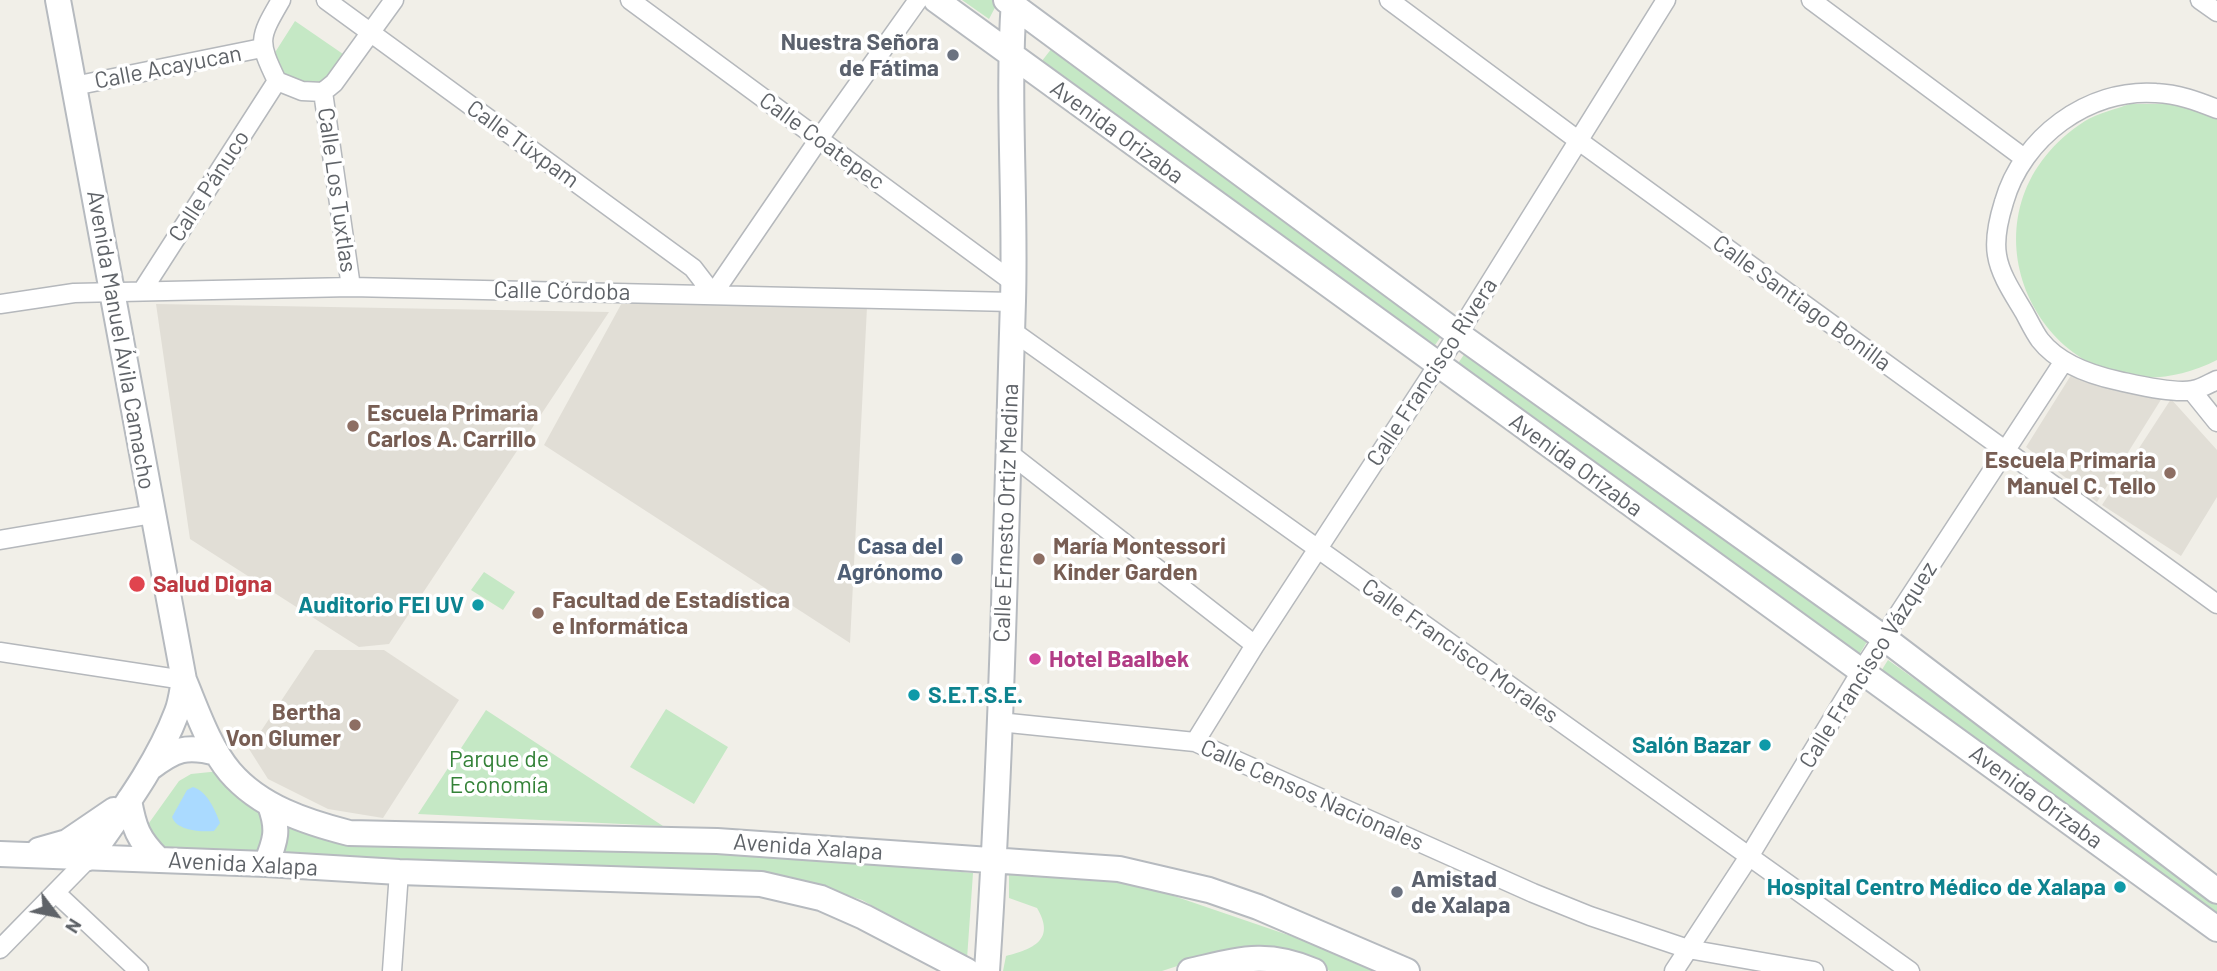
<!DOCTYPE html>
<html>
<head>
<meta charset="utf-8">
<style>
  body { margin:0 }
  #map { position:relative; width:2217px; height:971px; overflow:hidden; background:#f1efe8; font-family:Barlow,sans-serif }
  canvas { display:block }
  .north { position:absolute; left:21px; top:880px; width:70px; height:70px; -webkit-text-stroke:5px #fff; paint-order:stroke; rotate:122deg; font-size:19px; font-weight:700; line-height:28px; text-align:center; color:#5f6368 }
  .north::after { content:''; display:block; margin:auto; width:24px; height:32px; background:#5f6368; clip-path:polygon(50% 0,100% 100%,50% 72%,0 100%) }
</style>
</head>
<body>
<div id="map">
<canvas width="2217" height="971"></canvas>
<div class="north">N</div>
</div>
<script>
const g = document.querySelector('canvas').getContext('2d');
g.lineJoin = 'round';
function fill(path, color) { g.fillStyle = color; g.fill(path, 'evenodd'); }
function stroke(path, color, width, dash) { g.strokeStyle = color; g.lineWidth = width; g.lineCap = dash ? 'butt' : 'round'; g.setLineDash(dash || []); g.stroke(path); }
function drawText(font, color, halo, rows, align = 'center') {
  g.font = font + ' Barlow,sans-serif'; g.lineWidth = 7; g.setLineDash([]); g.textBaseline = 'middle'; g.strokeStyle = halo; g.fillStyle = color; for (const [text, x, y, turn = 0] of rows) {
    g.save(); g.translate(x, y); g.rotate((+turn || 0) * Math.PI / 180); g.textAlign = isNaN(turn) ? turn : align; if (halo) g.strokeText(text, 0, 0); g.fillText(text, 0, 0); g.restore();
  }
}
const education = new Path2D(`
  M624,299L867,307L850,643L544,445Z
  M156,304L275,306L609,312L389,644L359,647L190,539Z
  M2073,372L2116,391L2162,398L2097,502L2026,447Z
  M2171,399L2217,450V497L2181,556L2102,505Z
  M315,650H384L459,700L383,818L328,809L268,779L249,749Z`);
const green = new Path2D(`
  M962,0H999L989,19Z
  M295,21L343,54L321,85L301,86L281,74L274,54Z
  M1052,48L1444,332L1433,348L1038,66Z
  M2130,104H2176L2217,118V360C2058,441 1933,219 2085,121C2098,113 2116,109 2130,104Z
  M1467,350L1868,640L1856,660L1455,368Z
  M484,572L515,592L503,610L471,590Z
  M1888,660L2217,895V923L1878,676Z
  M666,709L728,747L694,804L630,767Z
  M486,710L663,826L418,814Z
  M220,771L265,815L268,834L255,853L163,852L150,842L149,823L179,781L191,774Z
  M283,817L714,853L796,856L973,873L967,959L862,900L789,877L275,860Z
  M1009,871L1133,882L1291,936L1387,971H1330L1287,953L1252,947L1217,953L1162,971H1003L1006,956C1033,949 1056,940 1037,908L1009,898Z`);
const water = new Path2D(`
  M193,787C207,791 215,810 220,823L214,831C201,832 177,831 172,817L187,790Z`);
const street = new Path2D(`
  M281,0C259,38 257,40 277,81L302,91L323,92L334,83L394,0
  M326,0L693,268L713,294L819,139L918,0
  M630,0L1013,282
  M1389,0L1579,141L2217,604
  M1811,0L2024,158
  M2200,0L2217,12
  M74,86L262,48
  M323,92L351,287
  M2217,109C2197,101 2178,94 2156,93C2088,88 2022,138 2004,202C1999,218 1994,238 1997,255C2000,275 2014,295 2024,312C2029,321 2034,332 2040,340C2058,363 2091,375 2119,381C2138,385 2174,394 2193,390C2201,389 2210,383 2217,380
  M142,291L277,81
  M0,304L74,293L351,287L1013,302
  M1011,330L1910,971
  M2192,391L2217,422
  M1009,453L1255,645
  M0,540L153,514
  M0,652L184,680
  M999,722L1195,742L1533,893L1590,916L1688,949L1814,971
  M1195,742L1255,645L1458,334L1666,0
  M56,893L139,971
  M0,949L89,858
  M392,971L399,872
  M1674,971L1750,855L1862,670L2064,361`);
const secondary = new Path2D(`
  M58,0L184,680C197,711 209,747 230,772C260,807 306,822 349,833L717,841L1119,869L1209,890L1258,907L1407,971
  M936,0L2217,929
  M1006,0L1458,334L1884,638L2217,891
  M150,768C175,749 186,745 217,753
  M129,800C134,828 138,839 158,859
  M39,850L67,842L114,810
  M0,854L266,864L399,872L761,884L821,898L864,917L967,971
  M89,858C121,812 157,765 177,712C181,702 182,691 184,680
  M266,864C276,840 279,829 270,805
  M987,971C1002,748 1006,524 1013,301C1016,201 1007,100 1014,0
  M1190,971C1239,960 1265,950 1314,971`);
const markers = [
  [953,55,7,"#6b7280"],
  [353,426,7,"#8d6e63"],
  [2170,473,7,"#8d6e63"],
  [957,559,7,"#5c6f8a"],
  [1039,559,7,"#8d6e63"],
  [137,584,9,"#e0444e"],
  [478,605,7,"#0f9aa8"],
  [538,613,7,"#8d6e63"],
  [1035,659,7,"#d1479c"],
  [914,695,7,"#0f9aa8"],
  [355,725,7,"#8d6e63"],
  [1765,745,7,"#0f9aa8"],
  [2120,887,7,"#0f9aa8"],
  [1397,892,7,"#6b7280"]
];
const worshipNames = [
  ["Nuestra Señora",939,42],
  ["de Fátima",939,68],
  ["Amistad",1411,879,"left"],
  ["de Xalapa",1411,905,"left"]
];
const streetNames = [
  ["Calle Acayucan",168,67,-11],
  ["Avenida Orizaba",1117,132,36],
  ["Calle Coatepec",822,141,36],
  ["Calle Túxpam",523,144,36],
  ["Calle Pánuco",209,186,-57],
  ["Calle Los Tuxtlas",337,190,82],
  ["Calle Córdoba",562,291,1],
  ["Calle Santiago Bonilla",1802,303,36],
  ["Avenida Manuel Ávila Camacho",121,340,80],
  ["Calle Francisco Rivera",1432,372,-57],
  ["Avenida Orizaba",1576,465,36],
  ["Calle Ernesto Ortiz Medina",1006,513,-88],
  ["Calle Francisco Morales",1460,651,35],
  ["Calle Francisco Vázquez",1868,665,-58],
  ["Calle Censos Nacionales",1312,795,24],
  ["Avenida Orizaba",2036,797,36],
  ["Avenida Xalapa",808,847,4],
  ["Avenida Xalapa",243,864,3]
];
const educationNames = [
  ["Escuela Primaria",367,413],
  ["Carlos A. Carrillo",367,439],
  ["Escuela Primaria",2156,460,"right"],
  ["Manuel C. Tello",2156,486,"right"],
  ["María Montessori",1053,546],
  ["Kinder Garden",1053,572],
  ["Facultad de Estadística",552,600],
  ["e Informática",552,626],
  ["Bertha",341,712,"right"],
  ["Von Glumer",341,738,"right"]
];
const serviceNames = [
  ["Casa del",943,546],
  ["Agrónomo",943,572]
];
const healthNames = [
  ["Salud Digna",153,584]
];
const cultureNames = [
  ["Auditorio FEI UV",464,605],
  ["S.E.T.S.E.",928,695,"left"],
  ["Salón Bazar",1751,745],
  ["Hospital Centro Médico de Xalapa",2106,887]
];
const hotelNames = [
  ["Hotel Baalbek",1049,659]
];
const parkNames = [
  ["Parque de",499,759],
  ["Economía",499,785]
];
fill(education, '#e1ded6');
fill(green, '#c5e8c5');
fill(water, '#aadaff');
stroke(street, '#b5b8bc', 21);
stroke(secondary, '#b6babf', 28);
stroke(street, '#fff', 18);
stroke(secondary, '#fff', 24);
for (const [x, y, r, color] of markers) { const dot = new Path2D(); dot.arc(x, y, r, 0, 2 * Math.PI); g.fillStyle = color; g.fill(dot); stroke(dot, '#fff', 2.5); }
drawText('bold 23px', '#5b616d', '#fff', worshipNames, 'right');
drawText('23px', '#5f6368', '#fff', streetNames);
drawText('bold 23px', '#785e54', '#fff', educationNames, 'left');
drawText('bold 23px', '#4e5e75', '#fff', serviceNames, 'right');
drawText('bold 23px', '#be3a42', '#fff', healthNames, 'left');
drawText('bold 23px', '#0d838f', '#fff', cultureNames, 'right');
drawText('bold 23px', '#b23c85', '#fff', hotelNames, 'left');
drawText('23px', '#348238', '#fff', parkNames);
</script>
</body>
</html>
